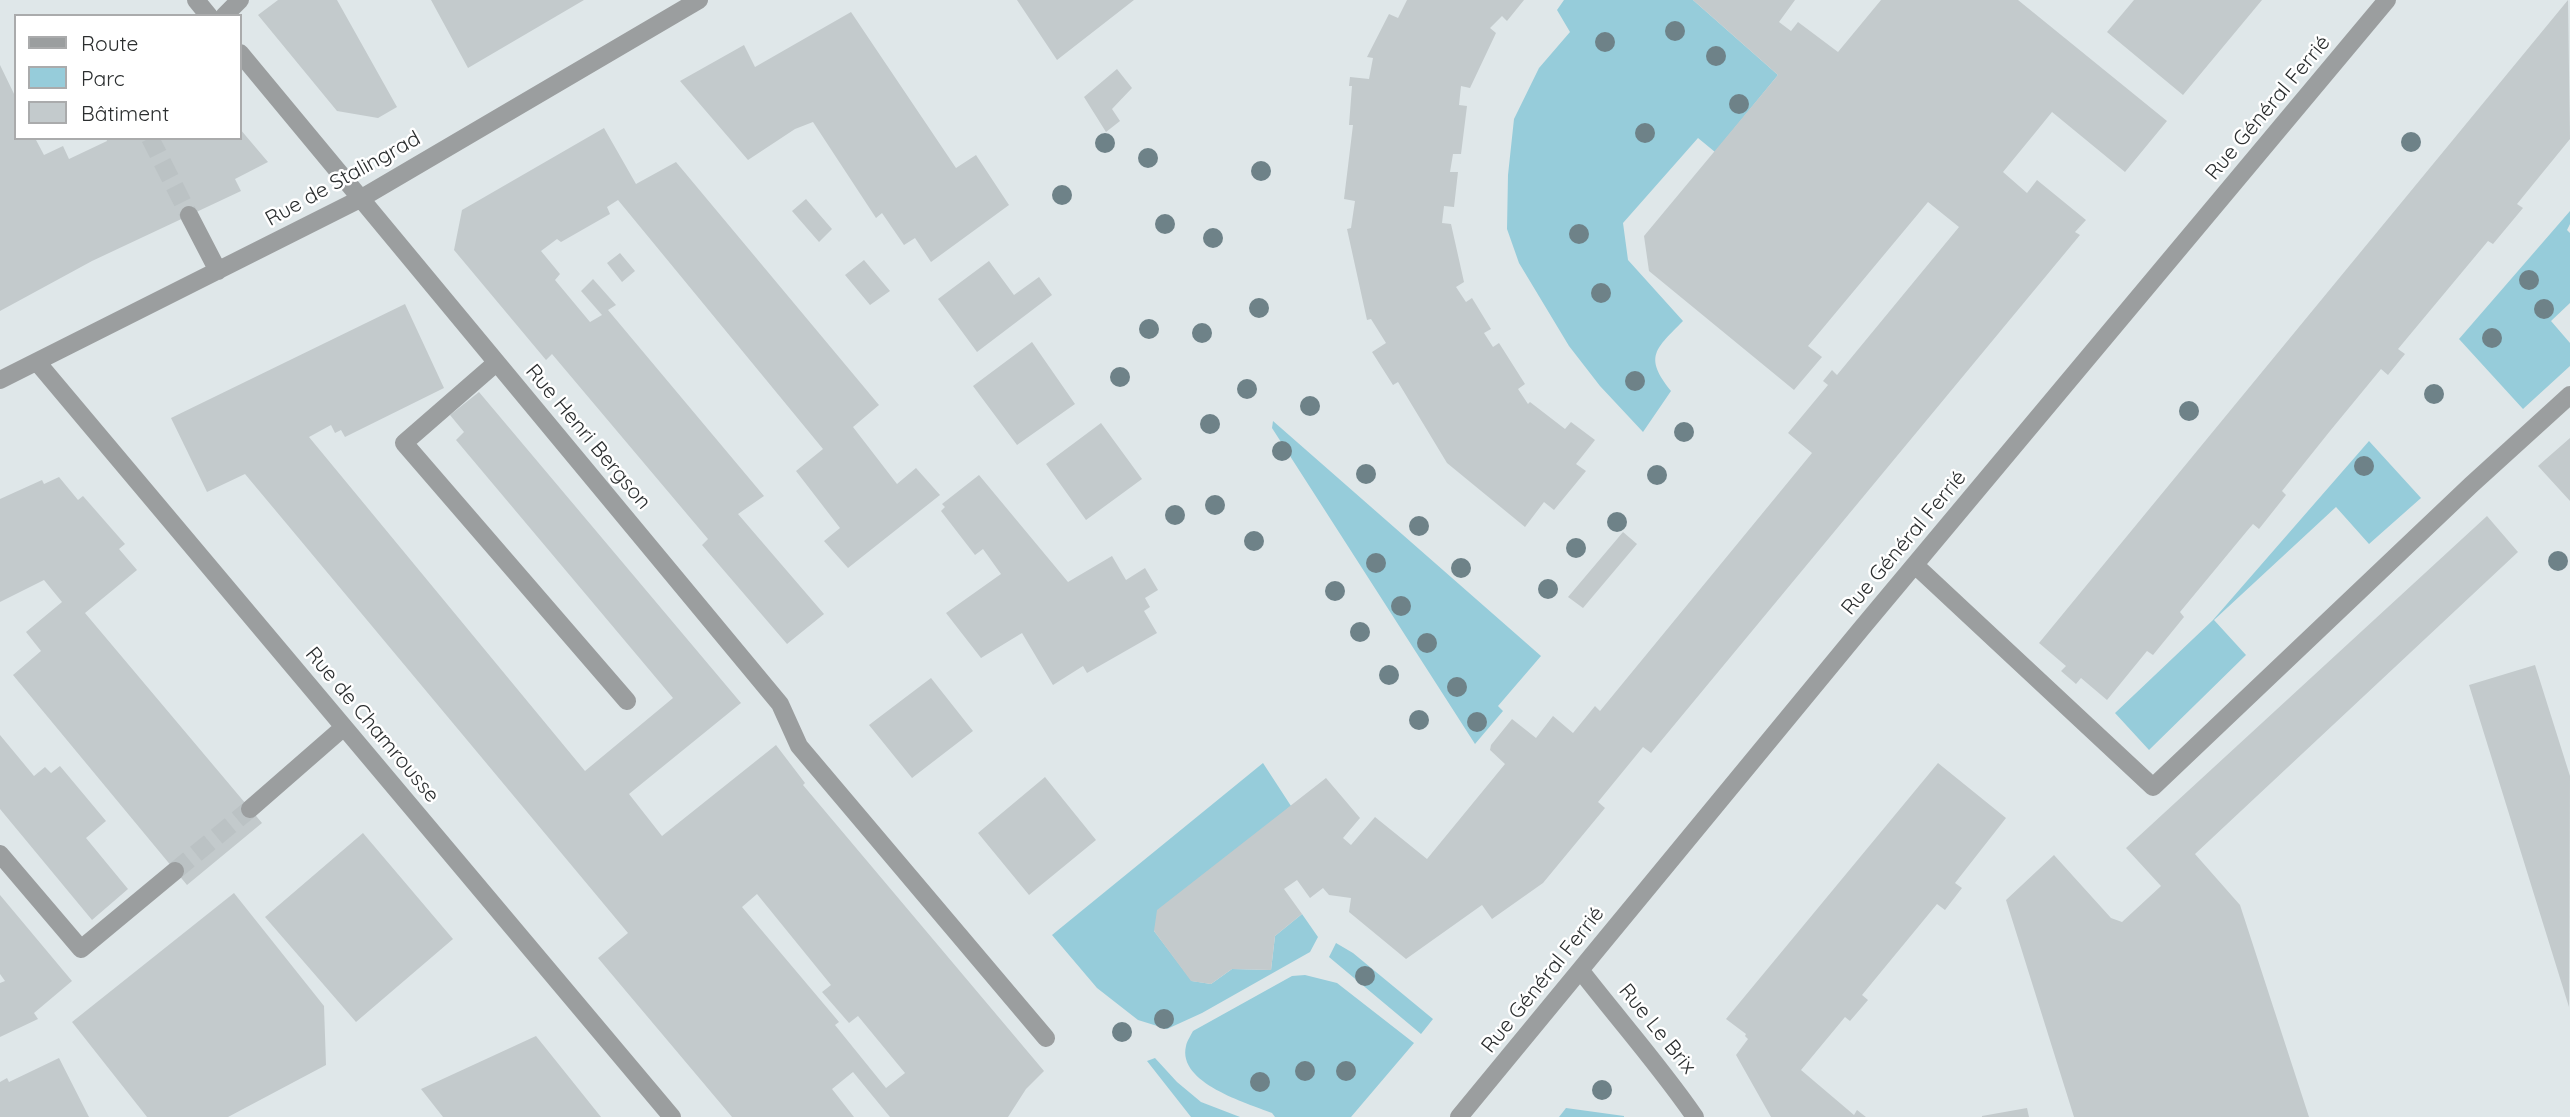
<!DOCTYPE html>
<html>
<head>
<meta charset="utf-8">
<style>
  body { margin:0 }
  #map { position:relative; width:2570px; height:1117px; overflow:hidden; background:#dfe7e9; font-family:Quicksand,sans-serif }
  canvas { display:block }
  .legend { position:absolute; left:14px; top:14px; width:228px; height:126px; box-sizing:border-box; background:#fff; border:2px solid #aaabac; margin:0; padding:9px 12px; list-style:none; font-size:21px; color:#2b2e2f }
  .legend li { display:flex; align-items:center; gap:14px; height:35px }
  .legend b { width:35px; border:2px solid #aaabac }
</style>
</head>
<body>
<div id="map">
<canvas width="2570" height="1117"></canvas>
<ul class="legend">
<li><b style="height:9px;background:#9b9e9f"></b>Route</li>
<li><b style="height:19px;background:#96ccda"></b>Parc</li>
<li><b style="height:19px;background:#c3cacc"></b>Bâtiment</li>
</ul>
</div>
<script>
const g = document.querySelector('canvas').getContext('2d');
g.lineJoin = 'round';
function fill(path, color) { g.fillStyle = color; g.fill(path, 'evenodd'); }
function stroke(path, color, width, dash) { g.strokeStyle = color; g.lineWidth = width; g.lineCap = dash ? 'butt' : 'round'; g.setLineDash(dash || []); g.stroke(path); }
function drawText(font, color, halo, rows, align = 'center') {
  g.font = font + ' Quicksand,sans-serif'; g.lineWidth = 5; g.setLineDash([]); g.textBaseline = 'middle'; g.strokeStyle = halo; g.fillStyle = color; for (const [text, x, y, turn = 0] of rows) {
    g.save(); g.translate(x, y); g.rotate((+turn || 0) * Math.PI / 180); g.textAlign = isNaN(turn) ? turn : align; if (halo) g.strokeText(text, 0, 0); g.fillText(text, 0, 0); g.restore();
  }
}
const green = new Path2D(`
  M1564,0H1693L1778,75L1715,152L1698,138L1623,223L1628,260L1683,321C1656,349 1643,356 1671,391L1643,432L1600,386L1569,346L1519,263L1507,229L1508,175L1514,119L1539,68L1570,32L1557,10Z
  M2570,211V224L2567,230L2570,233V303L2551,321L2570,343V366L2523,409L2459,339Z
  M1273,421L1541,656L1498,706L1503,711L1475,744L1272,428Z
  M2369,441L2421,498L2369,544L2336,507L2214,620L2246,655L2149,750L2115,713L2213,620Z
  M1263,763L1291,806L1154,931L1192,981L1211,984L1232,969L1271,970L1275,936L1302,914L1318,937L1310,952L1202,1013L1167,1029L1138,1020L1097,988L1052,935Z
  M1336,943L1353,953L1433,1019L1421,1034L1329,957Z
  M1305,975L1337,983L1414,1043L1351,1117H1275L1272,1113C1247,1103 1177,1083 1186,1046C1187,1041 1191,1035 1193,1031L1292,976Z
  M1155,1058L1177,1082L1201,1102L1240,1117H1191L1147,1061Z
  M1566,1108L1624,1116V1117H1559Z`);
const building = new Path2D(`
  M278,0H337L397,107L378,118L337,111L258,15Z
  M431,0H584L468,68Z
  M1017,0H1134L1057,60Z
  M1407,0H1524L1507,21L1502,16L1490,28L1496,33L1470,88L1461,86L1459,105L1467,106L1461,154H1453L1450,172H1458L1454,207L1444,206L1442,223L1451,224L1464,282L1456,287L1466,302L1472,298L1491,329L1484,333L1493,347L1499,343L1525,384L1518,389L1528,404L1530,402L1565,429L1571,422L1595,440L1576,464L1586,471L1554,510L1544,502L1525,527L1447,463L1398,382L1393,385L1372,352L1386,343L1371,319L1367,320L1347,229L1351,228L1355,201L1344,199L1353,125H1349L1352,86H1349L1350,77L1369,79L1373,58L1367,57L1389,14L1398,18Z
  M1693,0H1795L1779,22L1791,31L1798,22L1838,52L1881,0H2018L2167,121L2125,172L2052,112L2035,133L2003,172L2027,193L2037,180L2086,220L2075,232L2080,235L1651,753L1643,747L1598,802L1605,808L1543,883L1492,919L1482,905L1406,959L1349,912L1351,898L1329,895L1323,888L1310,898L1297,880L1284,889L1302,914L1275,936L1271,970L1232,969L1211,984L1191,981L1154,931L1157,910L1326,778L1360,818L1343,838L1351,845L1375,817L1427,859L1505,764L1490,750L1491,745L1512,719L1536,738L1553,716L1573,733L1595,706L1600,711L1812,453L1788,433L1828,385L1823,381L1832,370L1837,375L1959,227L1928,202L1808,346L1822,357L1794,390L1649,271L1644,236L1778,75Z
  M2134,0H2262L2183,95L2107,32Z
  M2568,0L2570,139L2517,204L2523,208L2493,244L2488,241L2398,349L2405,354L2388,375L2381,369L2330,431L2282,491L2286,495L2259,529L2253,524L2247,531L2180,612L2184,617L2153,655L2147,651L2107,700L2081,678L2076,684L2061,671L2066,666L2039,643Z
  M851,12L956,168L976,155L1009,205L931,262L915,238L904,245L882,213L876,218L813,122L795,129L748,160L680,81L744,45L755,67Z
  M0,65L16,98V138H35L44,155L63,146L69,159L107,141L106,138H240V129L268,162L235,179L241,191L92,261L0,311Z
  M1117,69L1132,88L1112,109L1120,121L1106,132L1084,97Z
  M604,128L636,184L676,162L879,405L853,427L897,484L916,468L940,495L848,568L824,541L840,528L796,471L823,449L618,200L607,207L610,214L561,242L557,239L541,251L560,274L555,280L590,322L602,315L581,291L593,279L616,305L608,310L764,496L738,514L824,614L787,644L702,545L708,539L611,424L552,354L546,360L454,250L462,210Z
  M806,199L832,229L819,242L792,211Z
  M620,253L635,271L622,282L607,263Z
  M864,260L890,291L870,305L845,275Z
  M989,261L1014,295L1039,277L1052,295L977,352L938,299Z
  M405,304L444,388L345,437L341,430L335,433L331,425L309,437L585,771L673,698L456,440L464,432L450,415L479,392L741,703L629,794L662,836L776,745L805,783L803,785L1044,1071L1026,1089L1008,1117H890L853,1072L832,1089L854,1117H732L598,958L628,933L286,523L245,474L207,492L171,418ZM757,894L831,985L822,992L849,1023L858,1016L905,1073L886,1088L835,1025L839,1022L742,907Z
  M1032,342L1075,404L1017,445L973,386Z
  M1101,423L1142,479L1086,520L1046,464Z
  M2570,438V501L2538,466Z
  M979,475L1068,582L1112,556L1126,580L1145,568L1158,590L1145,598L1150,607L1144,611L1157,633L1087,673L1083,666L1053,685L1022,633L981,658L946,613L1001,574L983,549L975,555L941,511L945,507L942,504Z
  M59,477L78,500L83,496L125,544L119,549L137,570L85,613L262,823L187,885L13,675L41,651L26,632L62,602L44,580L0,602V499L42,480L44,484Z
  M2487,516L2518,552L2195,854L2240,905L2309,1117H2074L2006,900L2054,855L2111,918L2122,922L2161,886L2126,848Z
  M1623,532L1637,544L1583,608L1568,597Z
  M2535,665L2570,776L2569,1007L2469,685Z
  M931,678L973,731L912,778L869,725Z
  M0,735L34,776L45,767L51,773L60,766L106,821L86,838L128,889L92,920L0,809Z
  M1938,763L2006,818L1955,883L1962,888L1945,910L1937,904L1862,995L1868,1000L1850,1021L1845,1017L1801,1070L1854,1115L1857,1110L1866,1117H1771L1736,1055L1748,1039L1745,1036L1746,1034L1726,1019Z
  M1045,777L1096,840L1029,895L978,833Z
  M363,833L453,939L356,1022L265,917Z
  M234,893L324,1006L326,1065L228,1117H147L72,1022Z
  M0,895L72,981L34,1013L38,1019L0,1037V983L5,981L0,974Z
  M536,1036L601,1117H443L421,1089Z
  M59,1058L89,1117H0V1082L7,1078L9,1082Z
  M2027,1108L2029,1117H1982V1116Z`);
const minorTunnel = new Path2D(`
  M150,138L189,215
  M175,871L250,809`);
const minor = new Path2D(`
  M196,0L209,16
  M224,16L240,0
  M240,53L780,704L799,746L1046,1038
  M189,215L218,271
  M37,362L672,1117
  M496,363L404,443L627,701
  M0,380L360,199L699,0
  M1915,565L2153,787L2471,485L2570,395
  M250,809L344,727
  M0,854L81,949L175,871
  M1581,971C1619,1020 1660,1066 1695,1117
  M1459,1117L1861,629L2387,0`);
const trees = [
  [1675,31],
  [1605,42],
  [1716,56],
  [1739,104],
  [1645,133],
  [2411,142],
  [1105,143],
  [1148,158],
  [1261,171],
  [1062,195],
  [1165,224],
  [1579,234],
  [1213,238],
  [2529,280],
  [1601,293],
  [1259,308],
  [2544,309],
  [1149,329],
  [1202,333],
  [2492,338],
  [1120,377],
  [1635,381],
  [1247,389],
  [2434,394],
  [1310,406],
  [2189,411],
  [1210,424],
  [1684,432],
  [1282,451],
  [2364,466],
  [1366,474],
  [1657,475],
  [1215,505],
  [1175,515],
  [1617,522],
  [1419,526],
  [1254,541],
  [1576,548],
  [2558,561],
  [1376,563],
  [1461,568],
  [1548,589],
  [1335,591],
  [1401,606],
  [1360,632],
  [1427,643],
  [1389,675],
  [1457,687],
  [1419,720],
  [1477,722],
  [1365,976],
  [1164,1019],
  [1122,1032],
  [1305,1071],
  [1346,1071],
  [1260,1082],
  [1602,1090]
];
const streetNames = [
  ["Rue Général Ferrié",2268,108,-50],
  ["Rue de Stalingrad",343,179,-29],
  ["Rue Henri Bergson",588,437,50],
  ["Rue Général Ferrié",1904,543,-50],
  ["Rue de Chamrousse",372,725,50],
  ["Rue Général Ferrié",1543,980,-51],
  ["Rue Le Brix",1657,1029,51]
];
fill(green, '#96ccda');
fill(building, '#c3cacc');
stroke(minorTunnel, '#bbc2c4', 18, [18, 9]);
stroke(minor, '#9b9e9f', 18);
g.fillStyle = '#6e8288';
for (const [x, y] of trees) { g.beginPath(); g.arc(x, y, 10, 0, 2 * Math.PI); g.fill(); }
drawText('21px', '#2b2e2f', '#fff', streetNames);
</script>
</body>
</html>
